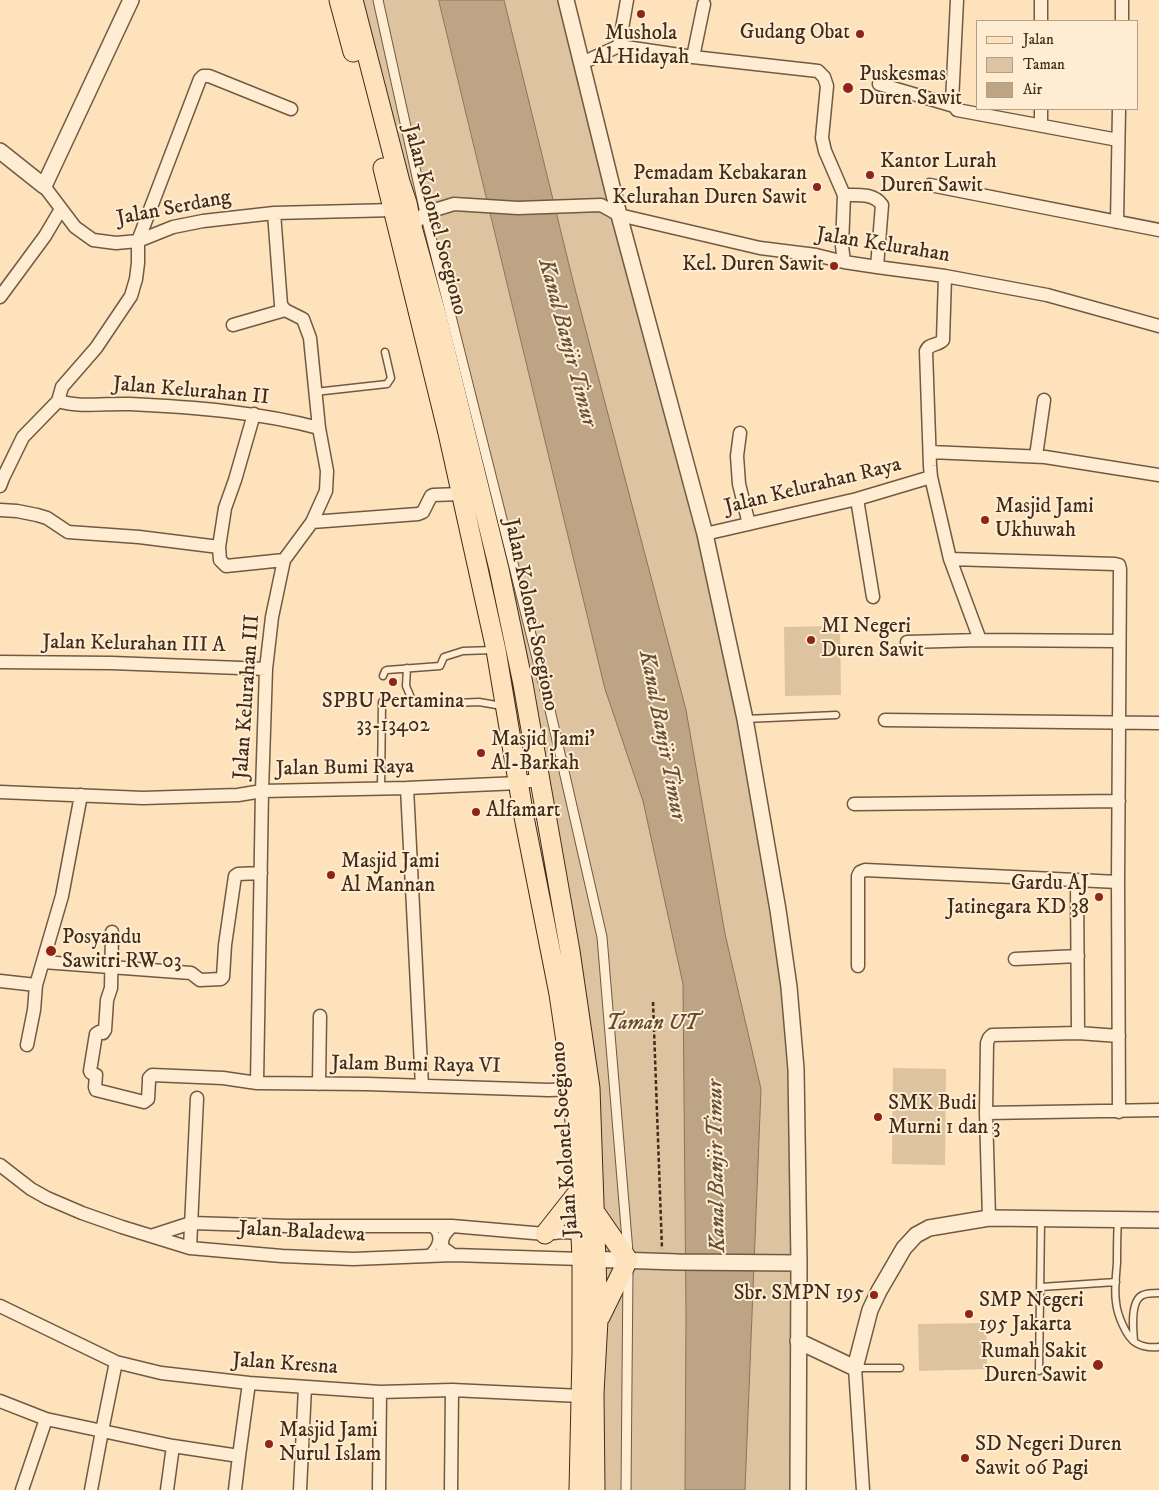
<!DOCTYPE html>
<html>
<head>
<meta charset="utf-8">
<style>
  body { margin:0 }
  #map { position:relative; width:1159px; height:1490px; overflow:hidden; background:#fee2bc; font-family:"IM FELL DW Pica",serif }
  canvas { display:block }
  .legend { position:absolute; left:976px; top:20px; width:162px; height:90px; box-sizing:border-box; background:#feecd3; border:1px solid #b29f89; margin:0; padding:6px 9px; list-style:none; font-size:15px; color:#402c19 }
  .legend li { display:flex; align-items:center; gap:10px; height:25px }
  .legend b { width:25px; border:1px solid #b29f89 }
</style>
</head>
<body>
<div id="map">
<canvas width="1159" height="1490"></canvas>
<ul class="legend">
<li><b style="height:6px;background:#fee2bc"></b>Jalan</li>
<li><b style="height:14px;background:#dec3a0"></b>Taman</li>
<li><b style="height:14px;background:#bda485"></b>Air</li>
</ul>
</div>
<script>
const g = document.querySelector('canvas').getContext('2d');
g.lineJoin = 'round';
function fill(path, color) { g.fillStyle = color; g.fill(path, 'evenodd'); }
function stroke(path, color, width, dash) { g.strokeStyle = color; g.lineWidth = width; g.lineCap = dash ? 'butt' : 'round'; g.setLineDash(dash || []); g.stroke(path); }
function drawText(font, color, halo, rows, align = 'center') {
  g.font = font + ' "IM FELL DW Pica",serif'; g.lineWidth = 4; g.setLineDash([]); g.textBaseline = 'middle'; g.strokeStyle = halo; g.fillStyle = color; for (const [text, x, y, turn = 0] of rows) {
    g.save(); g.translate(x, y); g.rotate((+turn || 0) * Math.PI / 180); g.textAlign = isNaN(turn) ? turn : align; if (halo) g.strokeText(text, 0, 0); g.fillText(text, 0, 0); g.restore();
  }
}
const green = new Path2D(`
  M353,0H566L705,534L791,1016L797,1490H627L628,1260L626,1490H595L596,1237L540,779Z
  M840,626L841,695L785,696L784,627Z
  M893,1068L946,1069L945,1165L892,1164Z
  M986,1323L987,1369L919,1371L918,1324Z`);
const water = new Path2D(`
  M439,0H504L574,285L686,710L725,934L761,1089L745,1490H685L686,1315L683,984L643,801L605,689Z`);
const path = new Path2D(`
  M653,1002L662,1249`);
const service = new Path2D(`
  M315,392L387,384L391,378L385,352
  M407,668L406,686L412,700L433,704L479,702L502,706
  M383,676L385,671L387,670L440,666L444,657L463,651L494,650
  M745,719L836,715
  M381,789L382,702
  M1118,1220C1117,1234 1117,1249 1117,1263C1116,1276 1114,1289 1116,1302C1117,1314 1126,1337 1136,1343C1143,1347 1151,1348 1159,1347
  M426,1255C436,1248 442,1235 429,1227
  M1041,1287L1116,1282
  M1134,1341C1133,1330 1130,1300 1143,1295C1147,1293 1154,1293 1159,1293
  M856,1368H900
  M1039,1371L1041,1220`);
const pedestrian = new Path2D(`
  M378,0L425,213L550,710L602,937L628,1252
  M626,1490L628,1270`);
const minor = new Path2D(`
  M1041,21V0
  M1122,21V0
  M619,46L627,0
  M693,57L704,4
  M582,63L619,46L693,57L818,71L824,77L827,86L822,138L825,151L844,195L842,246L844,262
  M879,84L954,106L957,110L1118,140
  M954,106L952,102L957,0
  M1041,125V109
  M930,185L1159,230
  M44,186L75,227L93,240L116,243L138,241L173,227L203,221L274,213L394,210
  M844,195C857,195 874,193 882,205L877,267
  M1117,222L1119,109
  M412,227L425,213L454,204L518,208L601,205L619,215L760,248L816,255L844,262L877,267L945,276L1047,295L1159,326
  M945,276L943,340C938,346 929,343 926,351L930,466L931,477L950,559L980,640
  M0,297L45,236L61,209
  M233,325L285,310
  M58,401C82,408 106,403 130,404C193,407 258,412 319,428
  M740,433L737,456L739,484L749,524
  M930,452L1045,457L1159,475
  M1036,456L1044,400
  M0,486L3,478L23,437L58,401L62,387L96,348L131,296L136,279L138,263V241L200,79L203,76H209L291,109
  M857,499L873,597
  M0,510L17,511L37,515L47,518L68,532L139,537L219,547L220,560L226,566L284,560
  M312,522L418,514L423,512L431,496L433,495L461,494
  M705,534L857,499L931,477
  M219,547L225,508L235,480L254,414
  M950,559L1115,564L1119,565L1120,569L1118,882L1119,1112
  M907,642L980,640L1119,641
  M0,662L112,663L266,669
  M885,720L1159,723
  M407,788L422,1086
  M0,792L143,798L238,795L262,791L407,788L519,783L540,779
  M854,804L1119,801
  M1077,880L1078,1033
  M112,932L111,988L107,1000L105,1030L103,1033L99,1032L96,1034L90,1071L91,1073L96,1075L95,1087L96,1090L144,1102L148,1099L149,1081V1078L152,1075L223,1078L257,1083L367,1084L549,1090L573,1089
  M1015,959L1078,956
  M43,962L191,973L200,980L221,979L223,977L225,945L235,876L238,874L261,873
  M858,966V876L860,872L865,870L1118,882
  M0,981L36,985L62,896L81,795
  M27,1045L34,1010L36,985
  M257,1083L262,791L266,669L272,617L284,560L312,522L326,491L327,471L319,428L310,338L303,319L285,310L281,305L274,213
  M319,1084L320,1016
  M986,1113L1159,1110
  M0,1165L31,1189L47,1198L82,1213L122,1227L190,1248L282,1256L353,1259L453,1255L582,1259
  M989,1218L986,1113L987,1043L989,1038L992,1035L1078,1033L1119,1036
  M452,1226C445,1233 441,1237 442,1247L453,1255
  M151,1236L191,1223L287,1226H452L545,1234L562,1232L580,1233L588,1235
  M190,1248L197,1098
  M0,1306L116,1362L161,1373L249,1383L380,1392L452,1390L581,1396
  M855,1368L863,1490
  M0,1401L46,1419L173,1446L239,1456
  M22,1490L46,1419
  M91,1490L102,1431L116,1362
  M167,1490L173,1446
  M235,1490L239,1456L249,1383
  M300,1490L305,1387
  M379,1490L380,1392
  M451,1490L452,1390`);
const tertiary = new Path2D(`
  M566,0L619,215L705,534L745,719L778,910L789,987L796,1069L799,1263L798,1490
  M0,151L44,186L131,0
  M585,1259L678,1262L799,1263
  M798,1341L855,1368L870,1310L879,1291L904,1248L916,1235L929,1228L989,1218L1159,1220`);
const primary = new Path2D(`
  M339,0L353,52
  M353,0L400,182L407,203L412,227L438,321L499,569L523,684L570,951L590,1088L598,1320L594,1393L595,1490
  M383,168L448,433L496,650L524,817L559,994L573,1089L579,1191L582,1259V1353L579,1490
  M594,1211L628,1260L600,1317
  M545,1234L579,1191`);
const markers = [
  [641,14,5,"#8f2418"],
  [860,34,5,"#8f2418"],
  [848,88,6,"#8f2418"],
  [870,175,5,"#8f2418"],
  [817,187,5,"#8f2418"],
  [834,266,5,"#8f2418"],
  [985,520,5,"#8f2418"],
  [811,640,5,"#8f2418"],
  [393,682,5,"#8f2418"],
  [481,753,5,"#8f2418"],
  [476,812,5,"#8f2418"],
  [331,875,5,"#8f2418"],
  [1099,897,5,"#8f2418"],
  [51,951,6,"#8f2418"],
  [878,1117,5,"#8f2418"],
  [874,1295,5,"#8f2418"],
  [969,1314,5,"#8f2418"],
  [1098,1365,6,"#8f2418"],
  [269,1444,5,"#8f2418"],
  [965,1458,5,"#8f2418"]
];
const poiNames = [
  ["Gudang Obat",850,34,"right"],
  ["Mushola",641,35,"center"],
  ["Al Hidayah",641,59,"center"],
  ["Puskesmas",859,76],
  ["Duren Sawit",859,100],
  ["Kantor Lurah",880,163],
  ["Duren Sawit",880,187],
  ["Pemadam Kebakaran",807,175,"right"],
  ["Kelurahan Duren Sawit",807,199,"right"],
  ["Kel. Duren Sawit",824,266,"right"],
  ["Masjid Jami",995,508],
  ["Ukhuwah",995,532],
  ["MI Negeri",821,628],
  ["Duren Sawit",821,652],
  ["SPBU Pertamina",393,703,"center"],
  ["33-13402",393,727,"center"],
  ["Masjid Jami'",491,741],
  ["Al-Barkah",491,765],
  ["Alfamart",486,812],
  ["Masjid Jami",341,863],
  ["Al Mannan",341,887],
  ["Gardu AJ",1089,885,"right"],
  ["Jatinegara KD 38",1089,909,"right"],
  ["Posyandu",62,939],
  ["Sawitri RW 03",62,963],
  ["SMK Budi",888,1105],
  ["Murni 1 dan 3",888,1129],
  ["Sbr. SMPN 195",864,1295,"right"],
  ["SMP Negeri",979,1302],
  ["195 Jakarta",979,1326],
  ["Rumah Sakit",1087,1353,"right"],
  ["Duren Sawit",1087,1377,"right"],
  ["Masjid Jami",279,1432],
  ["Nurul Islam",279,1456],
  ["SD Negeri Duren",975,1446],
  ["Sawit 06 Pagi",975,1470]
];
const streetNames = [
  ["Jalan Serdang",174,209,-11],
  ["Jalan Kolonel Soegiono",434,220,75],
  ["Jalan Kelurahan",883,246,9],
  ["Jalan Kelurahan II",191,392,5],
  ["Jalan Kelurahan Raya",813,487,-14],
  ["Jalan Kolonel Soegiono",530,615,78],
  ["Jalan Kelurahan III A",134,645,1],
  ["Jalan Kelurahan III",248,697,-86],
  ["Jalan Bumi Raya",345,769,-1],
  ["Jalam Bumi Raya VI",416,1066,1],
  ["Jalan Kolonel Soegiono",566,1139,-94],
  ["Jalan Baladewa",302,1233,3],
  ["Jalan Kresna",285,1365,4]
];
const parkNames = [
  ["Taman UT",652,1025]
];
const waterNames = [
  ["Kanal Banjir Timur",566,343,75],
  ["Kanal Banjir Timur",661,736,79],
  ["Kanal Banjir Timur",718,1166,-91]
];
fill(green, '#dec3a0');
fill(water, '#bda485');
stroke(water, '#8b745a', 1);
stroke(service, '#705a42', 9);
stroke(pedestrian, '#705a42', 11);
stroke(minor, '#705a42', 15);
stroke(tertiary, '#705a42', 18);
stroke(primary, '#402c19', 21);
stroke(path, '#402c19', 2.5, [4, 2.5]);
stroke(service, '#feecd3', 6);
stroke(pedestrian, '#feecd3', 9);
stroke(minor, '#feecd3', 12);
stroke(tertiary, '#feecd3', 15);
stroke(primary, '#fee2bc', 19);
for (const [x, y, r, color] of markers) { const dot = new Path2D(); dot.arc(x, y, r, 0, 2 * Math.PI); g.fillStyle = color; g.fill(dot); stroke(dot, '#feecd3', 2); }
drawText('21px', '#402c19', '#feecd3', poiNames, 'left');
drawText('21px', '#402c19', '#feecd3', streetNames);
drawText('italic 21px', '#604a34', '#feecd3', parkNames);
drawText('italic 22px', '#665039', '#feecd3', waterNames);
</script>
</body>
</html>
